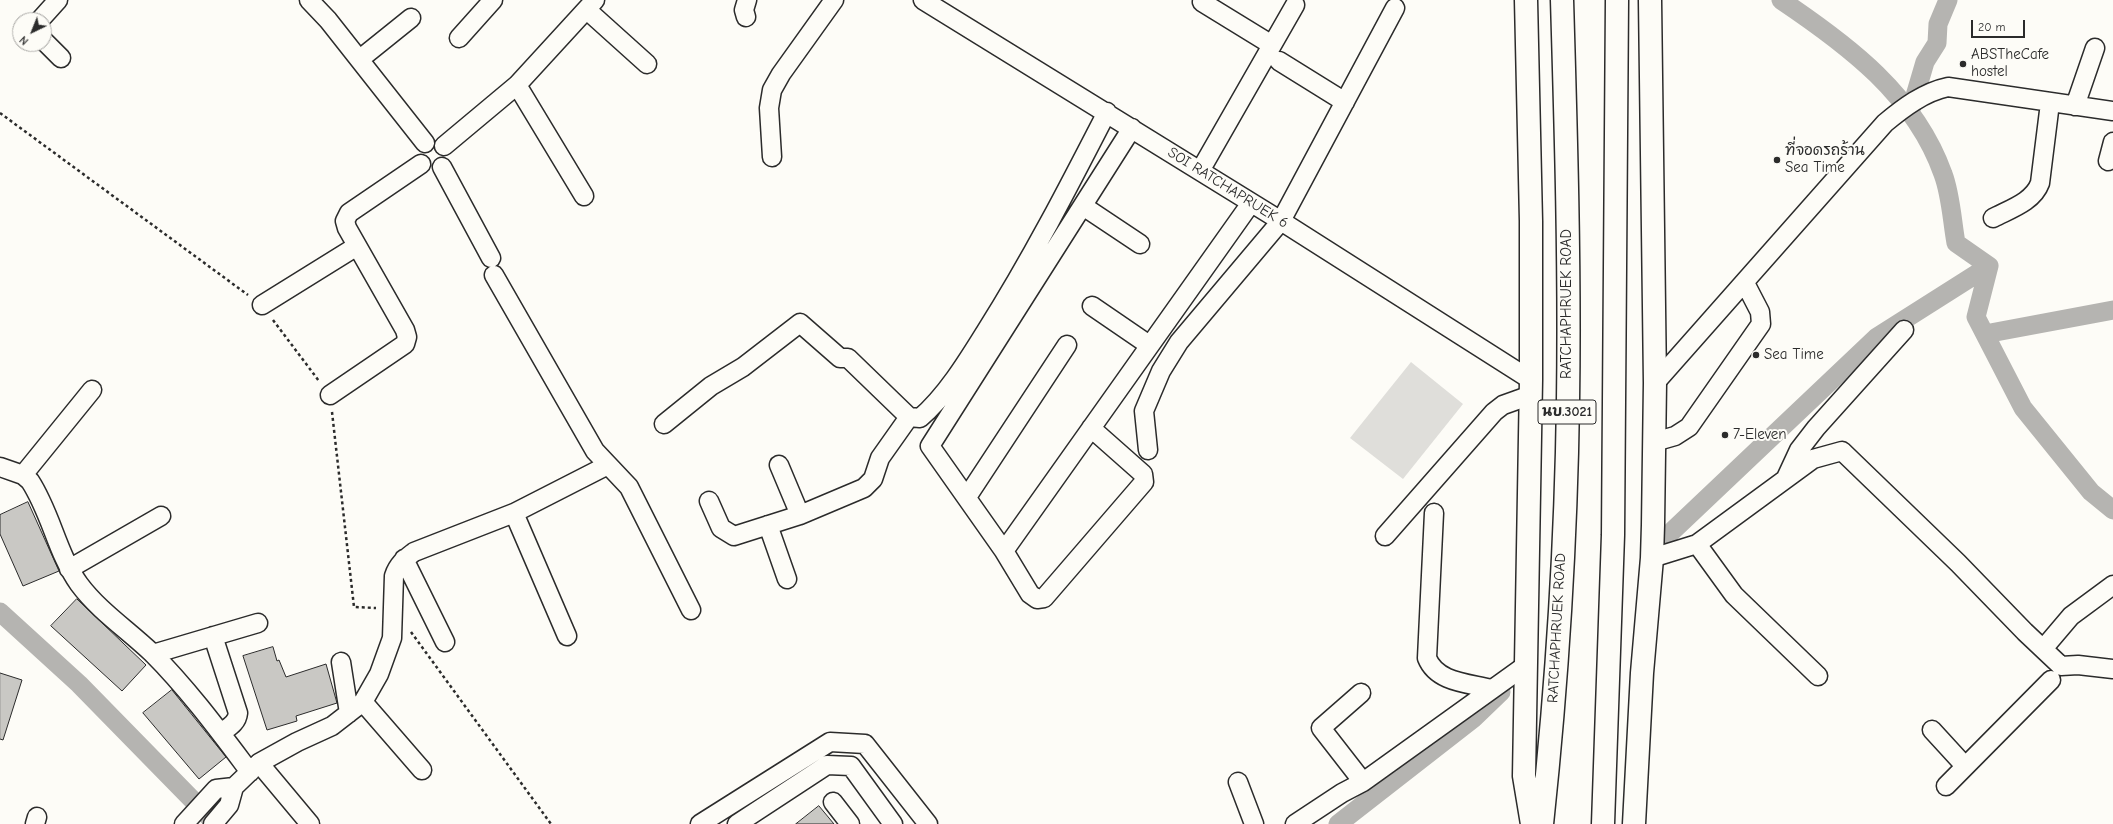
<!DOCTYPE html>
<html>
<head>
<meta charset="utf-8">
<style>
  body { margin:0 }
  #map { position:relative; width:2113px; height:824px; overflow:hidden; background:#fdfcf7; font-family:"Comic Neue",sans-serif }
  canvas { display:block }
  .north { position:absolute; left:12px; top:12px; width:40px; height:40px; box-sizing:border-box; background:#fdfcf7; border:1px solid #a9a8a5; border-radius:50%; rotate:223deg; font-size:11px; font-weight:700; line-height:16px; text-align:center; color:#2b2b2b }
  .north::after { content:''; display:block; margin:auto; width:14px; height:18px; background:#2b2b2b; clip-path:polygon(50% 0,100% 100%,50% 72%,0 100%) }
  .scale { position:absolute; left:1971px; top:20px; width:54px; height:18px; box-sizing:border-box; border:2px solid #2b2b2b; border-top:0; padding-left:5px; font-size:12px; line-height:14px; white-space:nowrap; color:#2b2b2b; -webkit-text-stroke:3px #fdfcf7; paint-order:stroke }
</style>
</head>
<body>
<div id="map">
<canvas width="2113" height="824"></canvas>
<div class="north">N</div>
<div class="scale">20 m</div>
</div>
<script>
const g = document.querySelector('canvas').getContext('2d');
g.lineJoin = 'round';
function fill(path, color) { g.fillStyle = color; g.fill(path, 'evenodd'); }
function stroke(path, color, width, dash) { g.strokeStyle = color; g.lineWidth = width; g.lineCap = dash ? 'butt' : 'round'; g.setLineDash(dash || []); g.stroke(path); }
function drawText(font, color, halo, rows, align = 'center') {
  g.font = font + ' "Comic Neue","Playpen Sans Thai",sans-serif'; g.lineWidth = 4; g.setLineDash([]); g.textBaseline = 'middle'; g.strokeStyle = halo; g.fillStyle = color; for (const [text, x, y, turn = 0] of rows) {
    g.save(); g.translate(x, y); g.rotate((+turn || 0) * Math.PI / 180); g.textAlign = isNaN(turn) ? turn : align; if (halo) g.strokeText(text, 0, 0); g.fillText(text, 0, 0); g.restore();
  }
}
const green = new Path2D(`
  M1411,362L1463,404L1403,479L1350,438Z`);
const canal = new Path2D(`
  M1781,0C1848,45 1915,95 1943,174C1951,195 1952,221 1956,243L1989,266L1976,317L2023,408L2091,492L2113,510
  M1910,113L1925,62L1937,43L1938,24L1948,0
  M1985,334L2113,310
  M1666,537L1877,337L1989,266
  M0,612L79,684L216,824
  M1338,824L1474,718L1501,692`);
const building = new Path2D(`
  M28,502L59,571L23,586L0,534V515Z
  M77,599L146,665L122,691L51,626Z
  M273,647L277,661L279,660L286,677L326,664L337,703L296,716L297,721L267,730L243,656Z
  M0,673L22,680L3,740L0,739Z
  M172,690L226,757L199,779L143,713Z
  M819,806L834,824H796Z`);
const path = new Path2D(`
  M0,113L248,295
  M273,320L319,381
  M332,412L354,607L376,608
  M411,632L551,824`);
const minor = new Path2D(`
  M309,0L328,20L425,143
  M923,0L1281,221L1531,380
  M1202,2L1272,45
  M587,10L647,64
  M746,17L744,10L747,0
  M40,20L58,0
  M459,38L493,0
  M44,41L61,58
  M360,59L411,18
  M1279,61L1345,102
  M517,85L584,196
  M2075,106L2095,48
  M1132,128L930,446L1004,551L1251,203
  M444,146L517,85L595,0
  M772,157L769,108L772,90L781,74L834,0
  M2108,161L2113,142
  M442,167L491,258
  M1200,171L1295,5
  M1083,206L1140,244
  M1993,218C2010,209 2033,202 2040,183L2050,103
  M494,275L595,451L629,487L691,610
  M262,305L357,246
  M1092,306L1149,345
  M1655,383L1885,123C1903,108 1924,92 1948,87L2113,111
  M330,395L405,344L407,337L405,330L347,228L345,221L349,213L421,164
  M664,424L711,386L743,367L800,323L840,358H848L909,417L920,418C946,396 968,360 986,331C1031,260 1069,186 1107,112
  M1654,442L1675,436L1689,427L1761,324L1760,312L1745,283
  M1148,450L1144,411L1161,371L1179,342L1281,221L1395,8
  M779,465L800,515
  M0,467L23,475L30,481C51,513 57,553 79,584C99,611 128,630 152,653C188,689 219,731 250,772
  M23,475L92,390
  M1786,478L1799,450L1816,428L1904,330
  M967,497L1067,345
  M709,501L721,528L734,536L800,515L864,488L873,479L880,458L909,417
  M514,513L567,636
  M1434,513L1427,658C1437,683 1469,683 1492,689
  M768,525L787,579
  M1385,536L1494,412L1503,405L1531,395
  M1697,544L1734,595L1818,676
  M1004,551L1030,594L1037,599L1044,598L1144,482L1143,474L1091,428
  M1652,558L1697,544L1813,459L1842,451L1958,563L2025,632L2061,666L2078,665L2113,669
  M404,559L445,642
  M69,569L161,516
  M213,636L238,713C237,723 229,727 221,733
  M2043,649L2071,616L2113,585
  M153,654L258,623
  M341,662L349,713
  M1361,693L1321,728L1363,782
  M363,702L422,770
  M1932,730L1965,766
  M259,763L310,824
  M1238,782L1254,824
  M1946,786L2051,680
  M833,802L850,824
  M35,824L37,817
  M184,824L216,789L234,787
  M213,824L229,805L234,787L259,763L297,742L332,726L363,702L379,674L392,638L394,576C398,564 405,559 414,552L514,513L608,465
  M700,824L830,742L865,744L928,824
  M737,824L827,765L851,766L893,824
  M1295,824L1342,793L1363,782L1526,665`);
const major = new Path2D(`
  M1526,0L1531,221V380L1524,776L1532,824
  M1542,824C1557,684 1566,543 1568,402C1570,268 1566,134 1562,0
  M1603,824L1613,535L1617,0
  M1634,824L1642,673L1652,558L1653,525L1655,383L1650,0`);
const markers = [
  [1963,64,4,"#2b2b2b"],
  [1777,160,4,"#2b2b2b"],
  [1756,355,4,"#2b2b2b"],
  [1725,435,4,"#2b2b2b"]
];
const shields = [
  [1567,412,58]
];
const shieldNames = [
  ["นบ.3021",1567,412]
];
const poiNames = [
  ["ABSTheCafe",1971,55],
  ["hostel",1971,72],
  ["ที่จอดรถร้าน",1785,151],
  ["Sea Time",1785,168],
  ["Sea Time",1764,355],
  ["7-Eleven",1733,435]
];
const streetNames = [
  ["SOI RATCHAPRUEK 6",1228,188,32],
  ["RATCHAPHRUEK ROAD",1567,304,-90],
  ["RATCHAPHRUEK ROAD",1557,628,-87]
];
fill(green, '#dfdeda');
stroke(canal, '#b5b4b1', 19);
fill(building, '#c9c8c4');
stroke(building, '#2b2b2b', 1);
stroke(minor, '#2b2b2b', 21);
stroke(major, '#2b2b2b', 25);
stroke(path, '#2b2b2b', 2.5, [3, 3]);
stroke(minor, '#fdfcf7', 18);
stroke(major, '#fdfcf7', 22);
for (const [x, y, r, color] of markers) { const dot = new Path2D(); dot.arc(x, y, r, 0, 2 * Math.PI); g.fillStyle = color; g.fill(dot); stroke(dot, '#fdfcf7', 1.5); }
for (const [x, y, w] of shields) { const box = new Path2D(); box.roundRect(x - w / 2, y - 12, w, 24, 3); g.fillStyle = '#fdfcf7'; g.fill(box); stroke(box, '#2b2b2b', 1); }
drawText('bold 14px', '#2b2b2b', null, shieldNames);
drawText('15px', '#2b2b2b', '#fdfcf7', poiNames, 'left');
drawText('15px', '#2b2b2b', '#fdfcf7', streetNames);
</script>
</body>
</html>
